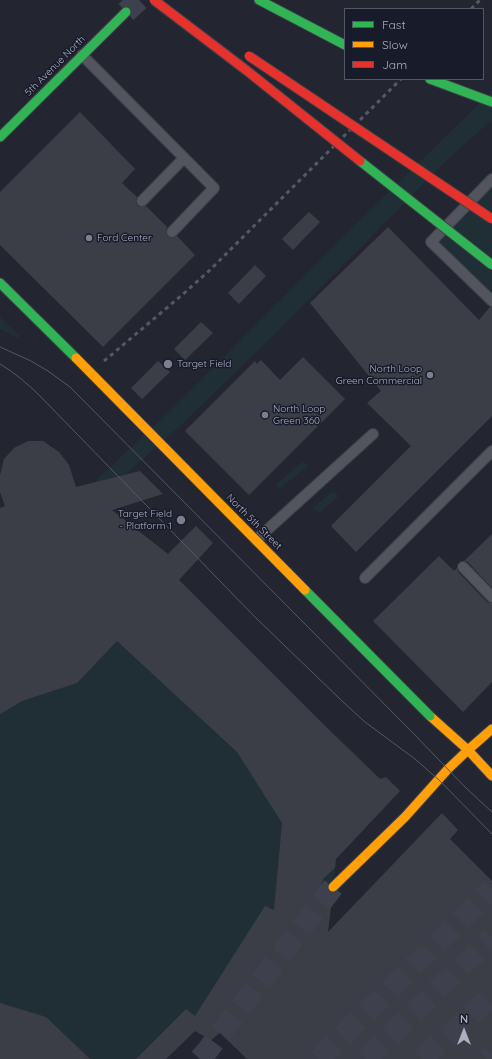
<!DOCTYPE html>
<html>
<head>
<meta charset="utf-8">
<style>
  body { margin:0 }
  #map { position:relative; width:492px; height:1059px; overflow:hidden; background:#232630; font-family:Quicksand,sans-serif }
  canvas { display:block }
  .legend { position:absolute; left:344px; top:8px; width:140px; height:72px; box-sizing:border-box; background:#171b2a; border:1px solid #525667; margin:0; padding:5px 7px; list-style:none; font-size:12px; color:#abafc3 }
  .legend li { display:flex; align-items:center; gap:8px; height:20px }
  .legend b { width:20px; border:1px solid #525667 }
  .north { position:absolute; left:444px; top:1011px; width:40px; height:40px; -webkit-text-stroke:3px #171b2a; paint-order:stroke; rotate:0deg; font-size:11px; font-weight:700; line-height:16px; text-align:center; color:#abafc3 }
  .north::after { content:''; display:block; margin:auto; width:14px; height:18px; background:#abafc3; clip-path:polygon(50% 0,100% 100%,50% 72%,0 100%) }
</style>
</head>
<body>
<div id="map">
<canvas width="492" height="1059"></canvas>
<ul class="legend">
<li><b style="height:5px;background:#30b455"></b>Fast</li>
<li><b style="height:5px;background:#ff9f0a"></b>Slow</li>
<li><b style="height:5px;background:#e5322d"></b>Jam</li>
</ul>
<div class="north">N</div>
</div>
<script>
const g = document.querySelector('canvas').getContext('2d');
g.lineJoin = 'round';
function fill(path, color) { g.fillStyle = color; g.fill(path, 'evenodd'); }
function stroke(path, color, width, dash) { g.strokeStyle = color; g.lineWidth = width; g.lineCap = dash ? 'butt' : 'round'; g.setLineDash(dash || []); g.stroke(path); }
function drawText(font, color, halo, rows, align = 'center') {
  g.font = font + ' Quicksand,sans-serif'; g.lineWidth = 3; g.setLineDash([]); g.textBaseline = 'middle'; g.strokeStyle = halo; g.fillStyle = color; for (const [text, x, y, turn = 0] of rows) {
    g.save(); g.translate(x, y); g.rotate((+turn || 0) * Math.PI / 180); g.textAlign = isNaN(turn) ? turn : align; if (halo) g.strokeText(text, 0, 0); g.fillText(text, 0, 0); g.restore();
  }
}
const green = new Path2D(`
  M492,91V120L451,156L272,337L181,425L117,482L136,502L109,511L133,527L164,551L186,572L179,580L319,720L380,779L386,777L400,791L336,859L333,887L328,932L195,1031L166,1059H0V508L5,506L0,492V480L14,448L28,441H43L59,452L69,465L76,487L93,483L168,413L354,226Z
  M492,179V301L431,242Z
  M0,317L20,336L17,338L0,329Z
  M302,462L309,465L280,489L275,485Z
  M333,491L339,496L320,513L312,508Z`);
const building = new Path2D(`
  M80,112L135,169L122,183L137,197L136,202L137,205L141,207L146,206L167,227L166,231L167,236L171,238H174L177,236L195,255L103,347L0,245V192Z
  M309,212L320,222L293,250L282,239Z
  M388,227L479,320L490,307H492V416L356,552L331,526L411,446L367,403L381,391L310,303Z
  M255,265L266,276L239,304L228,293Z
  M201,322L213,333L185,360L174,349Z
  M303,357L345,399L249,495L185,431L255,361L257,364L261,360L280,380Z
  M158,361L170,372L142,399L131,388Z
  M28,441H43L59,452L69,465L76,487L140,471L163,494L112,510L168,554L196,526L213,543L179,580L319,720L380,779L386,777L400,791L336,859L335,868L324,878L321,883V890L324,895L329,899H332L328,932L442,813L458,830L450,839L492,881V1059H247L220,1033L211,1040L195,1031L166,1059H136L186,1009L195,1016L265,906L274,910L282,823L237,752L117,641L77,683L22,701L0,714V508L5,506L0,492V475L4,459L14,448Z
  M492,534V588L468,562L464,561Z
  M439,556L454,571L457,568L458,572L487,602L492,603V682L463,712L373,621Z
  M0,1003L46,1017L90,1059H0Z`);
const secondaryTunnel = new Path2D(`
  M126,12L139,0`);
const highwayTunnel = new Path2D(`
  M200,1059L207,1051L333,887
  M319,1059L492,889
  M366,1059L492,937
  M422,1059L492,996
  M487,1059L492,1054`);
const lane = new Path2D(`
  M82,55L214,188L172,232
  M492,179L431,242L492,301
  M142,201L184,158
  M256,540L373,434
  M463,567L492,597
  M365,578L492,451`);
const fast = new Path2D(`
  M259,0L345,45
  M430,79L492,102
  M0,137L126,12
  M0,283L76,358`);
const slow = new Path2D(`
  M430,716L468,750L492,776
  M468,750L492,729
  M333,887L405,817L448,769L468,750`);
const tram = new Path2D(`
  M0,347L31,361L48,371L70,387L412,732L466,788L492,812
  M0,364C15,373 28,384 40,396L256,618L341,700L365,722L415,759L439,780L492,834`);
const rail = new Path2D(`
  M471,9L480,0
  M104,361L110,356L182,295L210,270L401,79`);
const fastBridge = new Path2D(`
  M360,161L492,265
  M305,590L430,716`);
const slowBridge = new Path2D(`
  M76,358L305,590`);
const jamBridge = new Path2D(`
  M154,0L246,70L360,161
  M249,56L492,219`);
const markers = [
  [89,238,4,"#7b7f90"],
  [168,364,5,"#7b7f90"],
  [430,375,4,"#7b7f90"],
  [265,415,4,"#7b7f90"],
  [181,520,5,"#7b7f90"]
];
const streetNames = [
  ["5th Avenue North",55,66,-45],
  ["North 5th Street",254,522,45]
];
const poiNames = [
  ["Ford Center",97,238],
  ["Target Field",177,364],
  ["North Loop",422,369,"right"],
  ["Green Commercial",422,381,"right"],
  ["North Loop",273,409],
  ["Green 360",273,421],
  ["Target Field",172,514,"right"],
  ["- Platform 1",172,526,"right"]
];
fill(green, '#202e35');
fill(building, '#3c3e47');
stroke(secondaryTunnel, '#3e414d', 22, [22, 11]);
stroke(highwayTunnel, '#3e414d', 22, [22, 11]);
stroke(lane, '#3f4149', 12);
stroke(fast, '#3f4149', 11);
stroke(slow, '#3f4149', 11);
stroke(lane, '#52545e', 10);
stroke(fast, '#30b455', 9);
stroke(slow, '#ff9f0a', 9);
stroke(tram, '#565962', 1);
stroke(rail, '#565962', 3, [4, 4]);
stroke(fastBridge, '#3f4149', 11, []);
stroke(slowBridge, '#3f4149', 11, []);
stroke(jamBridge, '#3f4149', 11, []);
stroke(fastBridge, '#30b455', 9);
stroke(slowBridge, '#ff9f0a', 9);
stroke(jamBridge, '#e5322d', 9);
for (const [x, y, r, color] of markers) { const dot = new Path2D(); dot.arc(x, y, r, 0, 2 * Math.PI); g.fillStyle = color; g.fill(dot); stroke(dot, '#171b2a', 1.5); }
drawText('10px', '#abafc3', '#171b2a', streetNames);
drawText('10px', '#abafc3', '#171b2a', poiNames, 'left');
</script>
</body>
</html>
